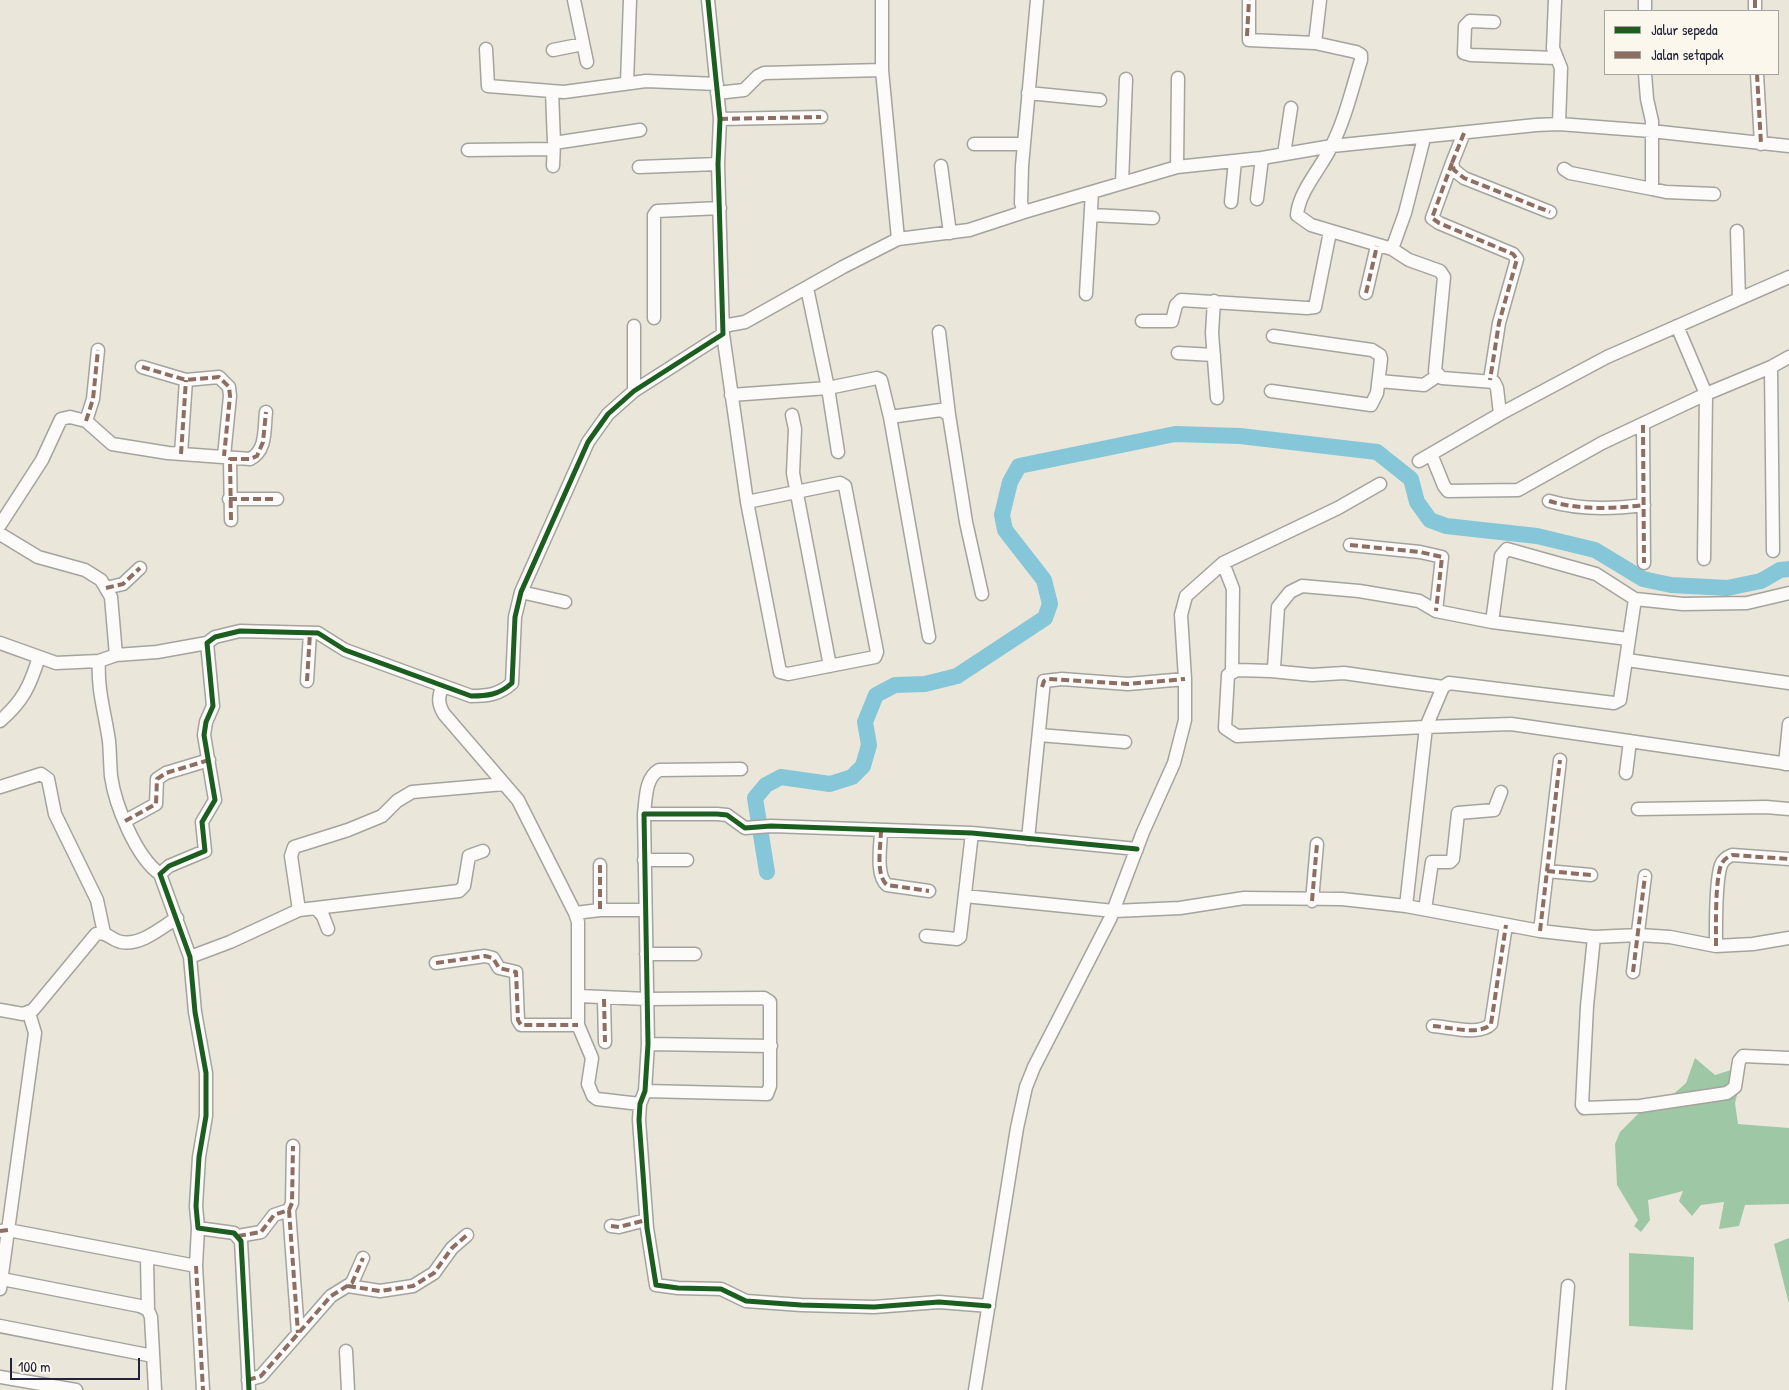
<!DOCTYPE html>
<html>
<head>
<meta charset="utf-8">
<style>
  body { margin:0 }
  #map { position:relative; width:1789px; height:1390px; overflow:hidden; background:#eae7da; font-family:"Patrick Hand",sans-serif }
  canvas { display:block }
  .legend { position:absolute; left:1604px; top:10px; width:175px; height:65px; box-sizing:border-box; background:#fbf7ec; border:1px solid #a4a2a5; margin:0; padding:6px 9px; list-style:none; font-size:15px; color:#22223b }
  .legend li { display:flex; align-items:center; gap:10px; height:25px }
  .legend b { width:25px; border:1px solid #a4a2a5 }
  .scale { position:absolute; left:10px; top:1358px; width:130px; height:22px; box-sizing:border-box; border:2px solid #22223b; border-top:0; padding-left:6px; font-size:15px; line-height:18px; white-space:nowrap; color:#22223b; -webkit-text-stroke:4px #fbf7ec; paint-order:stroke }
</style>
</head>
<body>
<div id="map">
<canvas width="1789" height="1390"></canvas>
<ul class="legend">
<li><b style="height:6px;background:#1b5e20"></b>Jalur sepeda</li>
<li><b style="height:6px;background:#8d6e63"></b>Jalan setapak</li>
</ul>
<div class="scale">100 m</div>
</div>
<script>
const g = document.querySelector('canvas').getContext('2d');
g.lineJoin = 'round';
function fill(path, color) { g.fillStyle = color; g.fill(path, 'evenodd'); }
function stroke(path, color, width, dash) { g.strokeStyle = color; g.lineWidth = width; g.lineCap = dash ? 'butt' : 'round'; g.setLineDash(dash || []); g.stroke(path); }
const forest = new Path2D(`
  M1695,1058L1715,1075L1744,1066L1735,1103L1738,1124L1789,1128V1204L1745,1205L1739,1226L1719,1229L1724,1202L1701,1205L1692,1216L1679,1201L1683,1191L1648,1200L1650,1220L1641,1232L1634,1226L1638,1220L1617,1185L1615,1144L1620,1132L1646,1106L1668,1099L1686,1083Z
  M1789,1238V1304L1774,1244Z
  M1629,1253L1694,1257L1693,1330L1629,1326Z`);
const river = new Path2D(`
  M767,872L755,798L766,785L781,777L830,784L852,777L863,766L869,745L865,722L876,695L895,685L925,684L957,676L1045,618L1050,604L1044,580L1005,530L1002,515L1010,482L1019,466L1175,434L1240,436L1377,452L1411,479L1417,502L1430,520L1446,526L1537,536L1595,550L1643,579L1671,585L1727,588L1761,581L1780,570L1789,569`);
const minor = new Path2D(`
  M574,0L587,62
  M1037,0L1022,166L1021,203L1024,212L1177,167L1262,158L1332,146L1536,125L1559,124L1651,131L1789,146
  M1249,0V40L1315,43
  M1320,0L1315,43L1356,52L1361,55V60C1352,89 1345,120 1331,147C1321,168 1299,191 1297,215L1311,225L1392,249L1409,260L1440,271L1444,277L1435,371L1442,378L1494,382L1497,388L1500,414
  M1555,0L1553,48L1561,68L1559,124
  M1755,0V11
  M1645,11V0
  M1494,22L1470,21L1465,26L1464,53L1471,55L1556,58
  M486,49L488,86L564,92L646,81L717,84
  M553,50L583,44
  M882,70L898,239
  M1757,74L1761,144
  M627,83L630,0
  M552,91L554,143L640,130
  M717,93L744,90L758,76L764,73L882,70V0
  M1028,93L1100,100
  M720,119L821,117
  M1464,133L1452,163L1454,170L1464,178L1550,212
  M974,144H1024
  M468,150L553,149
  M1284,154L1291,108
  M1452,163L1432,218L1439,223L1513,254L1517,259L1499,323L1490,380
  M553,166L554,143
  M941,166L950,233
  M639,167L718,164
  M1177,167L1178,78
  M1564,169L1570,173L1652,189V121L1647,99L1645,74
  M1122,183L1126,79
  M1652,189L1666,192L1714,194
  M1257,199L1262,158
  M1231,202L1235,161
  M1091,215L1153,218
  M1737,231L1739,299
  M1392,249L1405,213L1424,138
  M807,288L828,388L838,452
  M1366,293L1377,246
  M1086,294L1092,192
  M1214,301L1212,333L1217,398
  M654,318V215L657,211L720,208
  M1142,321H1172L1176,305L1181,300L1307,308L1315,307L1330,232
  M634,326V391
  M723,326L745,322L843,267L898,239L969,230L1024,212
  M1677,326L1706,394L1704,559
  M939,332L949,415
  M723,334L747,502L780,672L788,674L875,657L877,652L845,486L840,483L747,502
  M1178,353L1214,355
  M142,367L186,380L219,377L229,387L230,396L224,456
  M1379,381L1424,385L1437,376
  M1271,391L1371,405L1377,393L1381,359L1380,355L1372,350L1273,336
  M731,395L828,388L877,378L881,380L890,417L929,637
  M792,415L795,429L793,473L830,666
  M890,417L941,410L949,415L966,522L982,594
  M86,421L93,399L98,350
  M1643,425L1644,563
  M181,454L186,380
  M1431,454L1444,486L1448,491L1518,490L1602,443L1706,394L1771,367
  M230,459L231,520
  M1419,461L1500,414L1607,357L1789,277
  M229,499H277
  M1549,501C1579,510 1613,509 1644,505
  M0,525L42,460L61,419L70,417L86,421L112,444L168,453L250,459C267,451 264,428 266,412
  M0,534L38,557L85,570L101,580L111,597L116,655
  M1350,545L1420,552L1442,557L1436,611
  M1773,551L1771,367L1789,357
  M1223,563L1233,589L1232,671
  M106,588L123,584L140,568
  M521,592L565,602
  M1492,622L1501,556L1507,549L1596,574L1635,599L1683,604L1747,603L1789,593
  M1628,639L1492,622L1436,611L1419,601L1359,591L1302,586L1290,592L1278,607L1274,668L1271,671L1237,670L1228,675L1225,728L1237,736L1426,727L1443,687L1449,683L1614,703L1620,700L1635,599
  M0,643L56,663L99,661
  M1627,660L1789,683
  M1271,671L1312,675L1344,673L1443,687
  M307,681L310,633
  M442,687C438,698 438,704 444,714L518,800L575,913L578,922V1025L592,1058L588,1084L593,1096L597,1099L640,1104
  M0,721C23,701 30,686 39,657
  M1039,735L1125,742
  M1785,764L1789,724
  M1626,773L1630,741
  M0,787L41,774L48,779L55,814L97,900L104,933
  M1638,809L1766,807L1789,809
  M644,814C646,799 645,778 659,770L741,769
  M125,821L156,804L157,779L166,773L209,760
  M881,830C881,844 875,875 887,885L929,891
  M1028,839L1044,681L1062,679L1128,684L1185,679
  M644,860H687
  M600,865V910
  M1547,871L1591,875
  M160,874C136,857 115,805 111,776C110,764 110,752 109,741C105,713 97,689 99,661L116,655L157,652L207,643
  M965,896L1114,911L1180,908L1244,898L1342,899L1406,906L1540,931L1594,937L1639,935L1670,937L1716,946L1753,944L1789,938
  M1312,901L1317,844
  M1406,906L1426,727L1511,724L1789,764
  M316,908L459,891L464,886L469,856L483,851
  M1425,909L1432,862H1450L1453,859L1458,813L1494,810L1501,792
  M299,910L291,856L294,847L348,830L382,816L397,801L412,792L504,784
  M575,913L600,910H645
  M1540,931L1560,760
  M926,936L957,939L960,937L972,833
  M1594,937L1587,1006L1582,1105L1584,1108L1640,1106L1727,1093L1735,1087L1739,1061L1743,1056L1789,1058
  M1716,946C1716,926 1715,882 1721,865C1723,860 1727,857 1732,855L1789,859
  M646,954H695
  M190,957L230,942L299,910L316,908L323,916L328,929
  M436,963L485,956L493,958L499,968L516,972L518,1020L521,1025H578
  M1633,972L1645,876
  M579,996L647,999L764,998L770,1002V1086L767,1094L645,1091
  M604,999L605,1042
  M0,1010L23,1014L33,1010L96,934C107,931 111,940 121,942C141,946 162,927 177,918
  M1433,1026C1449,1027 1480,1036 1491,1024L1506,925
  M648,1044L771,1046
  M289,1210L298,1333
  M611,1226L619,1227L646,1220
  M198,1228L196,1266L203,1390
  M0,1231L8,1230L196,1266
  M238,1236L261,1232L274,1215L289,1210L292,1203L293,1146
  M147,1258L148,1310
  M2,1279L140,1306L148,1310L151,1317L155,1390
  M348,1286L380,1291L413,1286L434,1273L452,1248L467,1235
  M0,1289L35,1033L29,1013
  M989,1306L939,1302L874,1307L801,1305L746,1301L721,1289L678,1288L656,1285L647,1228L639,1120L640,1104L645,1091L648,1044L644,814H717L727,815L745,828L771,826L972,833L1137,849
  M0,1326L153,1356
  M346,1351L348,1390
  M0,1377L76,1390
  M248,1380L261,1376L331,1296L352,1283L363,1258
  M249,1390L241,1241L234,1233L198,1228L196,1206L199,1157L206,1116V1073L195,1012L190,957L160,874L169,866L205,851L202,822L215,800L204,735L206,722L213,706L207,643L215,637L240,631L318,633L345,650L471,696C487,696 499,695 512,683L515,617L521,592L588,442L608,414L634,391L723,334L718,164L720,119L708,0
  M975,1390L1017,1128L1026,1087L1034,1067L1110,919L1143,832L1174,763L1185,720V679L1181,615L1186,596L1223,563L1338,508L1380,484
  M1559,1390L1568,1286`);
const quiet = new Path2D(`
  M1755,0V11
  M1247,36L1249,0
  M1757,74L1761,144
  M720,119L821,117
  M1464,133L1452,163L1454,170L1464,178L1550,212
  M1452,163L1432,218L1439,223L1513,254L1517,259L1499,323L1490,380
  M1366,293L1377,246
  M142,367L186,380L219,377L229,387L230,396L224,456
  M86,421L93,399L98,350
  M1643,425L1644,563
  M181,454L186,380
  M229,499H277
  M1549,501C1579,510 1613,509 1644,505
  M231,520L230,459H250L257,456L263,442L266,412
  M1350,545L1420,552L1442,557L1436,611
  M106,588L123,584L140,568
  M307,681L310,633
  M1042,687L1044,681L1048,679L1128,684L1185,679
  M125,821L156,804L157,779L166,773L209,760
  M881,830C881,844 875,875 887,885L929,891
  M600,865V910
  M1547,871L1591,875
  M1312,901L1317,844
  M1540,931L1560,760
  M1716,946C1716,926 1715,882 1721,865C1723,860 1727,857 1732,855L1789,859
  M436,963L485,956L493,958L499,968L516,972L518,1020L521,1025H578
  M1633,972L1645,876
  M604,999L605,1042
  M1433,1026C1449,1027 1480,1036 1491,1024L1506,925
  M289,1210L298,1333
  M611,1226L619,1227L646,1220
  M0,1231L8,1230
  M238,1236L261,1232L274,1215L289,1210L292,1203L293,1146
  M196,1266L203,1390
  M348,1286L380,1291L413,1286L434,1273L452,1248L467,1235
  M248,1380L261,1376L331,1296L352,1283L363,1258`);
const cycleway = new Path2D(`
  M989,1306L939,1302L874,1307L801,1305L746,1301L721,1289L678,1288L656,1285L647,1228L639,1120L640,1104L645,1091L648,1044L644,814H717L727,815L745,828L771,826L972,833L1137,849
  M249,1390L241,1241L234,1233L198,1228L196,1206L199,1157L206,1116V1073L195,1012L190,957L160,874L169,866L205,851L202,822L215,800L204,735L206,722L213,706L207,643L215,637L240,631L318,633L345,650L471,696C487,696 499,695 512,683L515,617L521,592L588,442L608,414L634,391L723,334L718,164L720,119L708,0`);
fill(forest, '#9ec8a5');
stroke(river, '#85c6d9', 16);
stroke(minor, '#a4a39e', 15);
stroke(minor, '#fcfbf9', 12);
stroke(quiet, '#8d6e63', 4, [8, 4]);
stroke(cycleway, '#1b5e20', 5);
</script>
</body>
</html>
